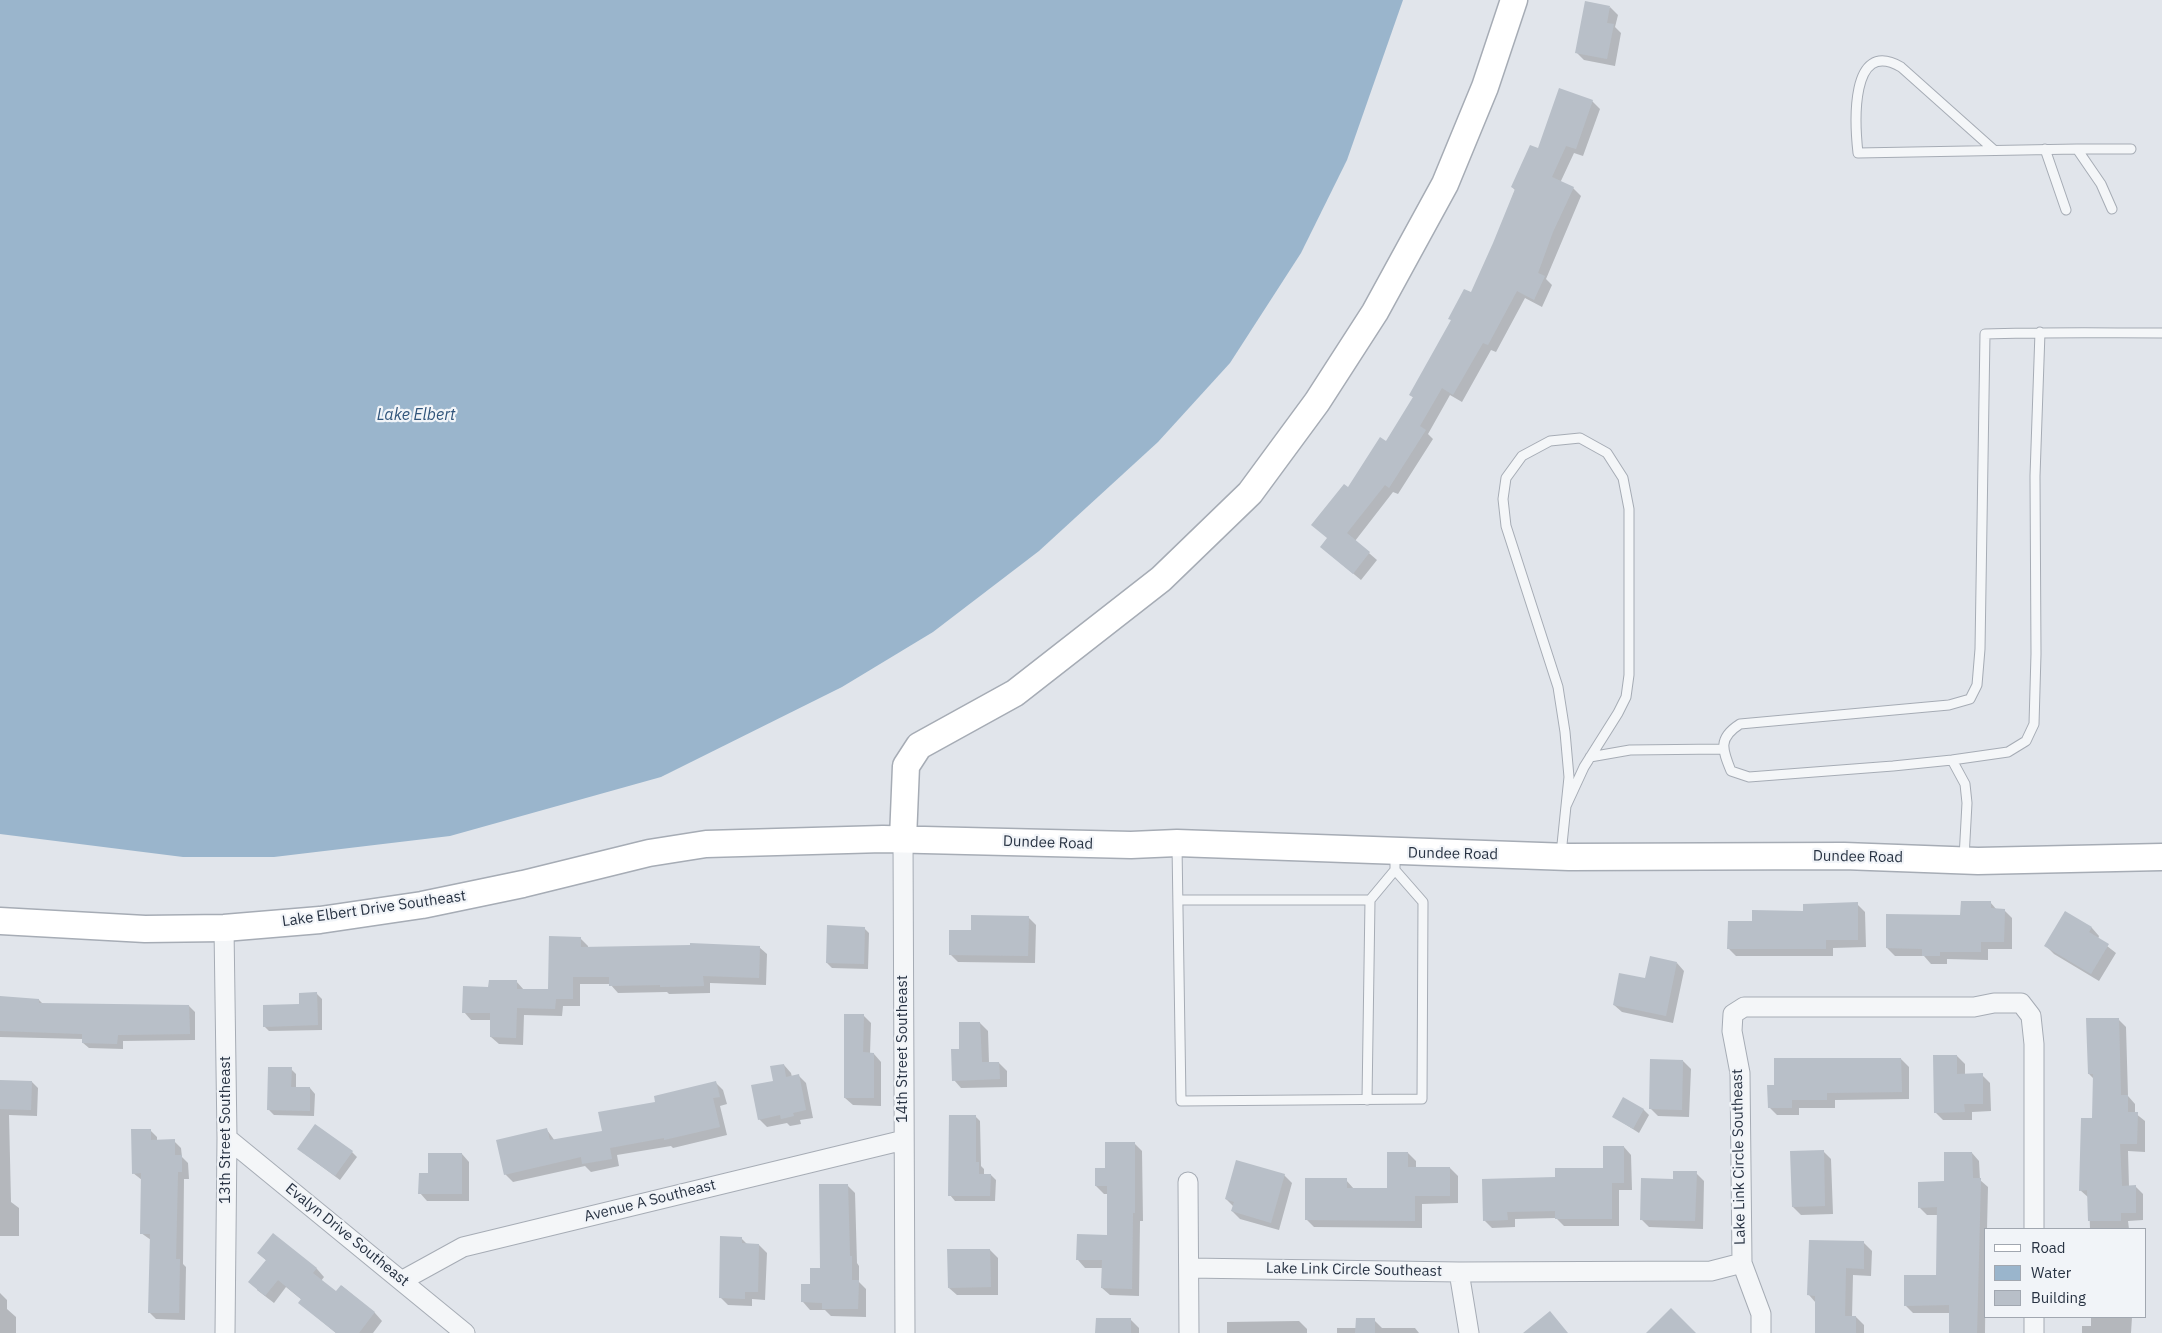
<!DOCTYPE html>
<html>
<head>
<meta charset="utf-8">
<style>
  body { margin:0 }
  #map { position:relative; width:2162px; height:1333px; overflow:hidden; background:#e1e5eb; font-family:"IBM Plex Sans",sans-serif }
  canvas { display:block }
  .legend { position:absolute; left:1984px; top:1228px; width:162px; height:90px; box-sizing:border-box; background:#f1f4f8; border:1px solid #a1a7b0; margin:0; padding:6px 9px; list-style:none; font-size:15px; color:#283343 }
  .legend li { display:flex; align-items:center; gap:10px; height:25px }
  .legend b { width:25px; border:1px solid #a1a7b0 }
</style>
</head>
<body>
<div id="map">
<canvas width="2162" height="1333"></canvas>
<ul class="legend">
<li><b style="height:6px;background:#fff"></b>Road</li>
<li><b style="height:14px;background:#9ab5cc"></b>Water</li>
<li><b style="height:14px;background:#b8bfc8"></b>Building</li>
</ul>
</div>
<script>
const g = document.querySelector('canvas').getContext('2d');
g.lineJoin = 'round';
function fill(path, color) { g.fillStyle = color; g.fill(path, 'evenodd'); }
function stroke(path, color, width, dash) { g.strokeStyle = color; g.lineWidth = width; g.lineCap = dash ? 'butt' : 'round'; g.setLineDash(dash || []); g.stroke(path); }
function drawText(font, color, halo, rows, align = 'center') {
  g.font = font + ' "IBM Plex Sans",sans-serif'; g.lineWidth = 4.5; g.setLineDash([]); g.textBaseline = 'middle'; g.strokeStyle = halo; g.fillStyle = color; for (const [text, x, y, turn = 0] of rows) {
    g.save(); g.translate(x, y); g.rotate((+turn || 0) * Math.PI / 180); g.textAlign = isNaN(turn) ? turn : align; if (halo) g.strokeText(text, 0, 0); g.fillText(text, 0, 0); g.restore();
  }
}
const water = new Path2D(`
  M0,0H1403L1347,160L1301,253L1230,363L1158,442L1039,551L933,632L842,687L661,777L450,836L274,857H183L0,834Z`);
const shadow = new Path2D(`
  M1610,7L1618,15L1615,27L1621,33L1615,66L1584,60L1577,53Z
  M1592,101L1600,109L1583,156L1574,153L1560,183L1573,188L1581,196L1546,279L1552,285L1542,307L1525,298L1496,352L1491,350L1462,402L1450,395L1428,434L1433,439L1398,494L1393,492L1355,541L1377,560L1361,580L1321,547L1328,538L1348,489L1386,442L1414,398L1410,395L1471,294L1494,244L1515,190L1512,187L1538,150Z
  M1990,902L1997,910H2004L2012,918V949H1988V960L1947,959V964H1931L1924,956H1895L1887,948Z
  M1857,904L1865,912L1866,947L1833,948V956H1736L1729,949L1753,922Z
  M2065,912L2092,928L2099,936L2098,939L2116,953L2099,981L2054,954L2046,946Z
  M1028,917L1036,925L1035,963L958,962L950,954L972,931Z
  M864,928L869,933L868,969L832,968L827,963Z
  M580,938L588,946V948L759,947L767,954L766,985L710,983V993L669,994L667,992L618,993L610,984H580V1006H563L562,1016L524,1015L523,1045L499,1044L491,1037V1020H471L464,1012L489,988L516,981L524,990H550Z
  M1677,963L1684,971L1673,1023L1622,1012L1614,1005L1646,980Z
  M317,994L322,999V1030L269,1031L264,1026Z
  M0,997L39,1000L43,1004L189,1006L195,1012V1040L123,1041V1049L89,1048L83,1043V1039L0,1037Z
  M863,1015L871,1023L870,1054H874L881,1062V1106L853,1105L845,1098Z
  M2118,1019L2126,1027L2128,1096L2135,1104V1113L2145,1121V1152L2128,1151L2129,1187L2135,1186L2143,1194V1220L2128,1221L2129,1229H2090L2089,1198L2080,1190L2082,1119H2094V1079L2089,1074Z
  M980,1023L988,1031L989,1063H999L1007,1071V1087L961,1088L954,1080L961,1050Z
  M1957,1056L1965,1064V1075H1982L1990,1083L1991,1111L1972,1112V1120H1943L1935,1112Z
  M1901,1059L1909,1067V1099L1835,1100V1108H1799V1115H1777L1769,1107L1775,1086Z
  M1683,1061L1691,1069L1689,1117L1658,1116L1650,1108Z
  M784,1065L791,1073L792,1077L798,1075L806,1083L813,1118L800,1120L801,1124L790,1126L787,1123L767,1127L759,1119Z
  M291,1069L296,1074V1088H310L315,1094L314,1116L274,1115L269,1110Z
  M0,1081L32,1082L38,1088L37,1116L9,1115L11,1202L19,1208V1236H0Z
  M715,1082L723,1090L727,1104L720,1106L727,1135L673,1148L671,1146L617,1155L619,1166L591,1172L585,1166L513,1182L505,1174L547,1130L555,1141L603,1132L656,1103Z
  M1624,1099L1644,1110L1649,1115L1639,1133L1614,1117Z
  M975,1116L980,1121L981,1166L984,1169V1175H991L996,1180L995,1201H955L950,1195Z
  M150,1130L157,1137V1141H174L181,1148L182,1157L188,1163L189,1179H184L183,1264L186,1267L185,1320L156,1319L149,1312L151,1240L141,1233L142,1180L133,1173Z
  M1134,1143L1142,1151L1143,1221H1140L1139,1296L1110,1295L1102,1288L1103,1268H1085L1078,1260L1108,1236V1194H1104L1096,1186L1107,1169Z
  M1624,1147L1631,1155L1632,1190H1619V1226H1564L1556,1218L1515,1219V1227L1492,1228L1484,1220L1556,1178L1604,1169Z
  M298,1149L352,1152L357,1157L340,1180Z
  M1823,1151L1831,1159L1833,1214L1801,1215L1793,1207Z
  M1408,1153L1416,1161V1169L1450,1168L1458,1176V1203L1422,1204V1228L1314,1227L1306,1219L1346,1180L1354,1189H1388Z
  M1972,1153L1979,1161L1980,1180L1988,1187L1987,1229H1986L1985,1333H1950V1313H1913L1905,1305L1937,1276L1938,1215H1927L1919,1207L1946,1182Z
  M462,1154L469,1162V1201H427L420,1193Z
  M1696,1173L1704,1181L1703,1229L1649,1227L1641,1219Z
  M1284,1175L1292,1183L1279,1230L1240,1219L1232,1211L1234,1207L1226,1199Z
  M847,1185L855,1193L857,1263L859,1266V1282L866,1289V1317L831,1316L825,1310H810L803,1302L822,1269Z
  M273,1234L317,1269L324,1277L321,1281L336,1293L342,1286L375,1313L382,1321L373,1333H336L308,1310L302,1300L286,1287L274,1303L257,1290L267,1261L258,1253Z
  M741,1238L748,1245H759L767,1253L765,1300L752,1299V1306L728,1305L720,1297Z
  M1864,1243L1872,1251L1871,1276L1853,1275L1852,1317H1856L1864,1325V1333H1816V1303L1809,1295Z
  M990,1250L998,1258V1295H957L949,1288Z
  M0,1293L7,1300V1309L16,1317V1333H0Z
  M2091,1317H2132L2131,1333H2082V1326H2091Z
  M1131,1320L1139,1328V1333H1097Z
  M1374,1320L1382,1328H1415L1419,1333H1337V1328H1357Z
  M1299,1321L1307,1329V1333H1227V1322Z`);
const building = new Path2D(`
  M1585,1L1610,6L1607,23L1614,24L1607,59L1575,53Z
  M1559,88L1593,100L1576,149L1566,146L1552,177L1574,187L1553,232L1538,273L1545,276L1534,300L1517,291L1488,345L1483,343L1453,395L1442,388L1420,426L1426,430L1389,488L1385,485L1347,533L1370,552L1353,574L1320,547L1327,538L1311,525L1344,484L1348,487L1380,437L1386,441L1413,397L1409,395L1451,320L1448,319L1464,289L1471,292L1493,243L1515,189L1511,187L1530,145L1538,148Z
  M1961,901H1991V908L2005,909L2004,942H1981V952H1940V956H1922V949L1886,948V914L1960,915Z
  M1858,902V940H1826V949H1727L1728,921H1752V910L1803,911V904Z
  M2065,911L2092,927L2089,932L2109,944L2091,974L2044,946Z
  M971,915L1029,916L1028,956L949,955V930H971Z
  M827,925L865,927L864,964L826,963Z
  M549,936L581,937V947L690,945V943L760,946L759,978L703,976L704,986L660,987V985L609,986V977H573V999H556L555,1009L517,1008L516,1038L490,1037V1013H462L463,986L488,987L489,980H517V989H548Z
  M1650,956L1677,962L1666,1016L1613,1005L1619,973L1645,978Z
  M317,992L318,1025L263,1027V1005L299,1004V993Z
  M0,996L39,999V1003L189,1005L190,1034L118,1035L117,1044L82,1043V1034L0,1031Z
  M844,1014H864L863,1052L874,1053V1098H844Z
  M2086,1018H2119L2121,1095H2128V1112H2138L2137,1144H2120L2122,1186L2136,1185V1213H2121V1221H2088L2087,1190L2079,1191L2081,1118H2092L2093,1074H2088Z
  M959,1022H980L982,1062H999L1000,1079L952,1081L951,1049H959Z
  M1933,1055H1957V1074L1983,1073V1104H1964L1965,1112L1934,1113Z
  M1774,1058H1901L1902,1092L1827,1093V1100H1792V1108H1768L1767,1085H1774Z
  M1650,1059L1683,1060L1682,1110L1649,1109Z
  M784,1064L786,1077L799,1074L806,1110L793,1113L794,1116L781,1119L780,1115L758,1120L751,1085L773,1081L770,1066Z
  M268,1067H292L291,1087H310V1111L267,1110Z
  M0,1080L32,1081L31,1110L0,1109Z
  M716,1081L720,1097L713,1098L720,1127L664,1140V1138L610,1148L612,1159L582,1164L581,1157L504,1175L496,1140L547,1128L550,1140L602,1131L598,1112L655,1102L654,1096Z
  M1623,1097L1644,1109L1633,1129L1612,1117Z
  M949,1115H976V1162H979V1174H991L990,1196H948Z
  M315,1124L353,1151L335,1176L297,1149Z
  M131,1129H151V1140L175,1139V1155H182V1172H178L176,1259H180L179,1313H148L150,1234H140L141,1173L132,1174Z
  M1105,1142H1135V1213H1133L1132,1289L1101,1288L1102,1260H1076L1077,1234L1107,1235V1186H1095V1168H1105Z
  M1603,1146H1624V1183H1612V1219H1555V1211L1507,1212L1508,1220L1483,1221L1482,1179L1555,1177V1168H1603Z
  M1824,1150L1825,1206L1792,1207L1790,1151Z
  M1387,1152H1408V1167H1450V1196H1415V1221L1305,1220V1178H1347V1188H1387Z
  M1944,1152H1972L1973,1178H1981L1977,1333H1949V1305L1904,1306V1275H1936L1937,1207L1918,1208V1182L1944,1181Z
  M428,1153H462V1194H418L419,1173H428Z
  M1236,1160L1285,1174L1271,1223L1231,1211L1234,1202L1225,1199Z
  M1673,1171H1697L1695,1221L1640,1220L1641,1178L1673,1179Z
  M819,1184H848L850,1256H852V1280H859L858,1309H822V1303L801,1302V1284H810V1268H820Z
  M273,1233L317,1268L313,1273L336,1291L341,1285L375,1312L359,1333H336L298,1303L301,1299L278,1280L265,1296L248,1282L266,1260L257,1253Z
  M720,1236L742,1237V1243L759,1244L758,1292H745V1299L719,1298Z
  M1809,1240L1864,1241V1269L1846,1268L1845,1316H1856V1333H1815V1296L1807,1295Z
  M947,1249H990L991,1287L948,1288Z
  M1671,1308L1696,1333H1646Z
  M1550,1311L1568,1333H1523Z
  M1096,1318H1131V1333H1095Z
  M1356,1318H1375V1333H1355Z`);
const lane = new Path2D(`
  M2045,149L2066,210
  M2077,149H2131
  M1994,150L1901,67C1849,37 1855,126 1858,153L2077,149L2101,184L2112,209
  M2040,332L2035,476L2036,654L2034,724L2026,741L2008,752L1952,760L1893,766L1749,777L1731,771C1722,749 1718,738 1740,724L1949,705L1970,699L1977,685L1980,649L1985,334C2044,332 2103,333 2162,333
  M1590,757L1630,750L1722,749
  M1952,760L1965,784L1967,803L1964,858
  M1177,846L1181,1101L1422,1099L1423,902L1395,870V853
  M1561,854L1569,777L1565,732L1558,687L1506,526L1503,499L1506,478L1522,456L1550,441L1580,438L1607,453L1623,478L1629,509V675L1626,697L1618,713L1584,767L1566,806
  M1179,900H1370
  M1367,1100L1370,900L1395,870`);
const street = new Path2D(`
  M903,839L905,1333
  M224,928L227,1138L225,1333
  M227,1138L465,1333
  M1188,1182L1189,1333
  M1189,1268L1459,1272L1711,1271L1742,1263
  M1459,1272L1469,1333
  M403,1280L463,1247L904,1140
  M2034,1317V1333
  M1761,1333V1314L1742,1263L1740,1073L1732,1031L1733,1014L1744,1007H1974L1994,1003H2021L2031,1016L2034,1044V1229`);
const secondary = new Path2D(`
  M903,839L906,766L919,746L1015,693L1161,579L1250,493L1317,402L1375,312L1445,184L1485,87L1514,0
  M0,921L145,929L224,928L320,920L422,905L523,884L649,853L706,844L883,839L1131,845L1177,843L1569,857L1844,856L1978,861L2162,857`);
const streetNames = [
  ["Dundee Road",1048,843,2],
  ["Dundee Road",1453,854,1],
  ["Dundee Road",1858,857,1],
  ["Lake Elbert Drive Southeast",374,909,-8],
  ["14th Street Southeast",903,1049,-90],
  ["13th Street Southeast",226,1130,-90],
  ["Lake Link Circle Southeast",1739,1157,-91],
  ["Avenue A Southeast",650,1201,-14],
  ["Evalyn Drive Southeast",347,1235,39],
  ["Lake Link Circle Southeast",1354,1270,1]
];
const waterNames = [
  ["Lake Elbert",416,415]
];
fill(water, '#9ab5cc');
fill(shadow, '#0003');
fill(building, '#b8bfc8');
stroke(lane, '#a6acb5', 11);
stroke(street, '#a6acb5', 21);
stroke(secondary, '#a6acb5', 29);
stroke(lane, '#f4f6f8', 9);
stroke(street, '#f4f6f8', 19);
stroke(secondary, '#fff', 26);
drawText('15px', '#283343', '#f1f4f8', streetNames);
drawText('italic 16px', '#30547a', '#f1f4f8', waterNames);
</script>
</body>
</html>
